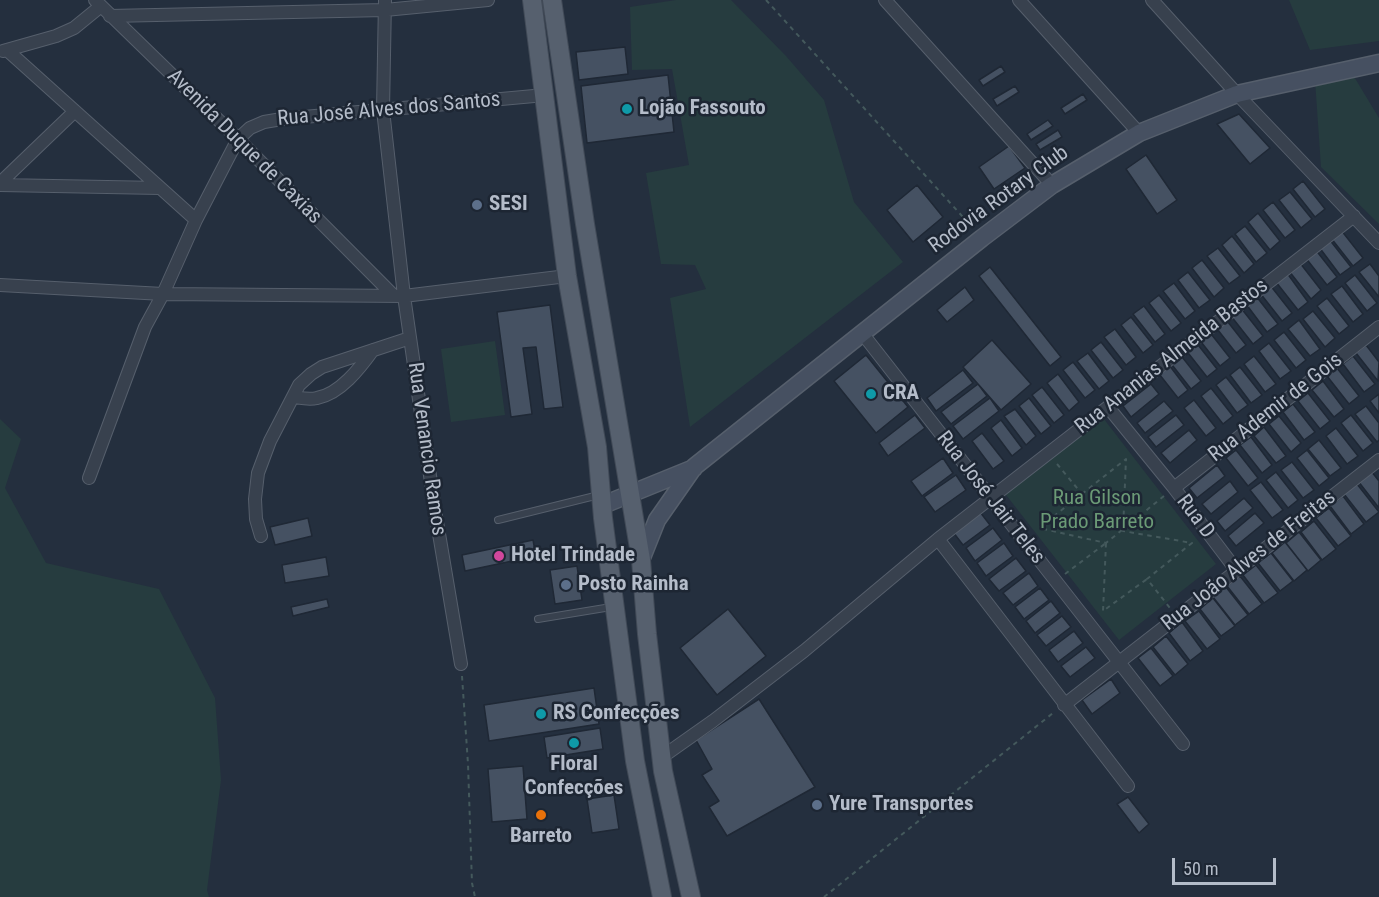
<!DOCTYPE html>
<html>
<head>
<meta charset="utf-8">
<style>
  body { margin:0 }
  #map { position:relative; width:1379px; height:897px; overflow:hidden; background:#242f3e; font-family:"Roboto Condensed",sans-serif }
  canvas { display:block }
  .scale { position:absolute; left:1172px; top:858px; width:104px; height:27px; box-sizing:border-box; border:3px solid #b4bcc9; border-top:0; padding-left:8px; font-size:18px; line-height:21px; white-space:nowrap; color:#b4bcc9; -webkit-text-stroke:4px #1d2633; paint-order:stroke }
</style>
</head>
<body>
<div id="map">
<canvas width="1379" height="897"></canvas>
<div class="scale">50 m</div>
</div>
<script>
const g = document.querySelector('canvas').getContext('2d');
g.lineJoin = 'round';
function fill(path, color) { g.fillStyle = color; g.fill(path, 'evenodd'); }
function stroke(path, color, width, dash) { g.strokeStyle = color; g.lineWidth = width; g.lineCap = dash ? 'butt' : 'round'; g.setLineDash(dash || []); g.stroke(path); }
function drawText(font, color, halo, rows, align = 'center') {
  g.font = font + ' "Roboto Condensed",sans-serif'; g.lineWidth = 5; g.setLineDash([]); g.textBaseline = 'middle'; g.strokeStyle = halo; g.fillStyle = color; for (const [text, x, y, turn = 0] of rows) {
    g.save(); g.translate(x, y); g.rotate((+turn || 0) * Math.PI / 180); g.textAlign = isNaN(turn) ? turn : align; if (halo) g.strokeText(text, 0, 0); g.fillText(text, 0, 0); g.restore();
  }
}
const green = new Path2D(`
  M676,0H731L786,56L824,100L854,202L903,262L690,427L670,298L706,289L695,265L661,264L646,173L689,165L672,69L632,70L630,7Z
  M1289,0H1379V41L1310,50Z
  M1353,75L1379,118V224L1321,167L1315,80Z
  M495,341L505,415L451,422L441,349Z
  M1100,414L1216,564L1119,640L1003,491Z
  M0,419L21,439L5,488L46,563L159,589L215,698L221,780L207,890L209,897H0Z`);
const building = new Path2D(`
  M625,47L628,74L579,80L576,52Z
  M1001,66L1005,72L983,86L979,80Z
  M668,75L674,132L587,143L581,86Z
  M1015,86L1019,92L997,106L993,99Z
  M1083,94L1087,100L1065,114L1061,108Z
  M1239,114L1270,148L1250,164L1217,124Z
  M1048,120L1053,126L1031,140L1027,134Z
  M1058,130L1062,137L1040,150L1036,144Z
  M1009,146L1025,168L994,189L979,167Z
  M1146,155L1177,200L1157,214L1126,169Z
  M1303,181L1325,209L1315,217L1293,189Z
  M917,185L943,217L913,242L887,210Z
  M1290,192L1312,219L1301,228L1279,200Z
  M1273,202L1295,230L1285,238L1263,210Z
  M1258,213L1280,241L1270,250L1248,222Z
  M1245,226L1267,253L1256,262L1235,234Z
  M1341,230L1363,258L1353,266L1331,238Z
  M1232,236L1254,264L1244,273L1222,245Z
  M1329,239L1351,267L1340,275L1319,247Z
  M1218,248L1240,276L1229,284L1207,256Z
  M1315,249L1337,277L1327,285L1305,257Z
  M1202,260L1224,288L1214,297L1192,268Z
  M1300,263L1321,290L1311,299L1289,271Z
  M1370,264L1379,276V297L1359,272Z
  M990,267L1061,357L1050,366L979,276Z
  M1188,272L1210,300L1199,308L1178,280Z
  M1287,273L1308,302L1298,310L1276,282Z
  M1355,275L1377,303L1367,311L1345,283Z
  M1174,283L1195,311L1185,319L1163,291Z
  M1270,285L1292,313L1282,321L1260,293Z
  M1342,286L1363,314L1353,322L1331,294Z
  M965,287L974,300L947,322L937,310Z
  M1159,295L1181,323L1171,331L1149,303Z
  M1256,296L1278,324L1267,332L1246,304Z
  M1327,298L1349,326L1339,334L1317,306Z
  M550,305L563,407L544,409L536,347L523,348L532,414L511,417L497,312Z
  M1144,306L1165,334L1155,342L1133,314Z
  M1241,308L1263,336L1253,344L1231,316Z
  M1313,311L1335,338L1325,347L1303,319Z
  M1131,317L1153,345L1143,353L1121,325Z
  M1224,317L1246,345L1236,353L1214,325Z
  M1299,320L1320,349L1310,356L1288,329Z
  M1115,329L1136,357L1126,365L1104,337Z
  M1208,330L1230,358L1220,366L1198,338Z
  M1284,332L1306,360L1296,368L1274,340Z
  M992,340L1031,384L1001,410L963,367Z
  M1195,341L1217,369L1207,377L1185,349Z
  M1101,342L1123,370L1113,378L1091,350Z
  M1269,343L1291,371L1280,379L1259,351Z
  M1366,345L1379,362L1378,381L1356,353Z
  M1088,353L1109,381L1099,389L1077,361Z
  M1179,353L1201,381L1191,389L1169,361Z
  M866,355L908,407L876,433L834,381Z
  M1254,356L1276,384L1265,392L1244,364Z
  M1353,356L1375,384L1364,392L1343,364Z
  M1166,361L1188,390L1178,398L1156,370Z
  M1073,362L1095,390L1085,398L1063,370Z
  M1240,367L1262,395L1251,403L1230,375Z
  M1337,368L1359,396L1349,404L1327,376Z
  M963,370L973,383L936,411L927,398Z
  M1058,374L1079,402L1069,411L1047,383Z
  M1226,377L1248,405L1237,413L1216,385Z
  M1323,381L1344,409L1334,417L1312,390Z
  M978,384L987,396L951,424L941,412Z
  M1151,384L1159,394L1131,417L1123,406Z
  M1042,387L1064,415L1054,423L1032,395Z
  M1211,388L1233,416L1223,424L1201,396Z
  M1308,393L1330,421L1320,429L1298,401Z
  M1379,394V413L1370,401Z
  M990,398L999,411L963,439L953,426Z
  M1029,398L1051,426L1041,434L1019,406Z
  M1194,400L1216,428L1206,436L1184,408Z
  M1164,401L1173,411L1145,433L1137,423Z
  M1293,404L1315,432L1304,440L1283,412Z
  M1366,406L1379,423V440L1377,442L1355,414Z
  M1015,409L1036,436L1026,445L1004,416Z
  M915,415L925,428L888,456L879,443Z
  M1176,415L1184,425L1156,447L1148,437Z
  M1351,415L1373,443L1363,451L1341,423Z
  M1279,416L1301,443L1291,452L1269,424Z
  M1001,420L1022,448L1012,456L991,428Z
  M1264,427L1286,456L1276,463L1254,436Z
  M1336,428L1358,456L1347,464L1326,436Z
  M1189,430L1197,440L1170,463L1161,453Z
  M982,433L1004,461L993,469L972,441Z
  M1251,437L1272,465L1262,473L1240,445Z
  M1319,440L1341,468L1330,476L1308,449Z
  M1236,450L1258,478L1248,486L1226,458Z
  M1307,450L1329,478L1319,486L1297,458Z
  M943,458L953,473L922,496L911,481Z
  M1292,462L1314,490L1303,498L1281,470Z
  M1217,465L1225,476L1197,498L1189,488Z
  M1371,471L1379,481V508L1358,481Z
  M1276,472L1298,500L1288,508L1266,480Z
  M956,475L966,490L935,512L924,497Z
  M1230,481L1238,492L1211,514L1202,504Z
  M1261,482L1283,510L1272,518L1250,490Z
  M1357,484L1379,512L1366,522L1344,494Z
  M1343,496L1364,524L1351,534L1330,506Z
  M1244,498L1253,508L1225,531L1217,521Z
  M1329,508L1351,536L1338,546L1316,518Z
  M980,512L990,525L963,545L953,532Z
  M1255,513L1264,523L1236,546L1228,536Z
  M308,518L312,536L275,545L270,527Z
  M1314,521L1336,549L1322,560L1301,532Z
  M993,528L1002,540L975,561L966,548Z
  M1299,532L1321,560L1308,571L1286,543Z
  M533,540L536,556L465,571L462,555Z
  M1285,542L1307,570L1294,581L1272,553Z
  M1004,543L1013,556L986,576L977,563Z
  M1271,553L1293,581L1280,591L1258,563Z
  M326,557L329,576L285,583L282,565Z
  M1016,558L1026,571L999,591L989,579Z
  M1256,565L1278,593L1264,603L1243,575Z
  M577,566L582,600L555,604L550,570Z
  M1029,573L1038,586L1013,605L1003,593Z
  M1240,576L1262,604L1249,614L1227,586Z
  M1226,587L1248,615L1235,625L1213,597Z
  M1040,588L1049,600L1024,619L1015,607Z
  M1213,598L1235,626L1221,636L1200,609Z
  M327,599L329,607L293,616L291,607Z
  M1051,601L1060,613L1035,633L1026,621Z
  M728,609L766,656L717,695L680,648Z
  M1199,611L1220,639L1207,649L1185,621Z
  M1062,616L1071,627L1046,646L1037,635Z
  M1182,622L1203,651L1190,661L1169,633Z
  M1074,631L1083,643L1058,662L1049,650Z
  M1166,636L1188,664L1175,675L1153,647Z
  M1086,647L1095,658L1070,677L1061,666Z
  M1151,648L1173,676L1160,686L1138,658Z
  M1111,679L1120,693L1092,714L1082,700Z
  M594,688L599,724L489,741L484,705Z
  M759,699L815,787L727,836L709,807L719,801L702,775L712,769L696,740Z
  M600,728L603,749L547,758L544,737Z
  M523,766L527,819L492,822L488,769Z
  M614,795L619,829L592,833L587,799Z
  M1128,797L1149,824L1139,833L1117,804Z`);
const path = new Path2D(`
  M766,0L972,227
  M1057,464L1082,494
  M1164,496L1106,543L1039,528L1126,459L1123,531L1192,543L1147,579L1170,608
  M1106,543L1103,611L1147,579
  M1065,574L1106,543
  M462,676L468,764L472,883L475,897
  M824,897L1053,713`);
const lane = new Path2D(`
  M498,520L599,495
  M538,619L611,607`);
const street = new Path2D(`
  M95,0L238,139L393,295
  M385,0L383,110L404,296L435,510L461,664
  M885,0L1052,185
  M1019,0L1139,133
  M1152,0L1237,94L1379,243
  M110,16L385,10L488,0
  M7,50L196,220
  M3,51L56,36L74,28L101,6
  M0,183L75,111
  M0,185L160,188
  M0,285L163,294L404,296L567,276
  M862,333L1183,744
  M293,397C301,398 309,400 317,398C340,394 360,368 373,350
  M1108,407L1174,488L1237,571
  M89,478L145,327L163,294L196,220L238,139L250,128L264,122L282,119L545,95
  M1174,488L1379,327
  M261,536L256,519L255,499L258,473L270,441L299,385L311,374L322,367L410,338
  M938,539L1128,786
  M1064,705L1379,460
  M662,757L713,721L804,651L938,539L1354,216`);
const secondary = new Path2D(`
  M603,505L694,468
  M641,560L657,520L694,467L982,238L1052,185L1139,133L1237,94L1379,63`);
const primary = new Path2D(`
  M532,0L567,276L597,447L603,518L635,761L662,897
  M552,0L585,224L641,560L647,634L663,771L691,897`);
const markers = [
  [627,109,6,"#0f9aa8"],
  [477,205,6,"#5c6f8a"],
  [871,394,6,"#0f9aa8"],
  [499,556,6,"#d1479c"],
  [566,585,6,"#5c6f8a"],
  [541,714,6,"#0f9aa8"],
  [574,743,6,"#0f9aa8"],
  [817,805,6,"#5c6f8a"],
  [541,815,6,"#e8710a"]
];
const poiNames = [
  ["Lojão Fassouto",639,109],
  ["SESI",489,205],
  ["CRA",883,394],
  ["Hotel Trindade",511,556],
  ["Posto Rainha",578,585],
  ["RS Confecções",553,714],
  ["Floral",574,765,"center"],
  ["Confecções",574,789,"center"],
  ["Yure Transportes",829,805],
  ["Barreto",541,837,"center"]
];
const streetNames = [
  ["Rua José Alves dos Santos",389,110,-5],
  ["Avenida Duque de Caxias",244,147,45],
  ["Rodovia Rotary Club",999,200,-36],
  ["Rua Ananias Almeida Bastos",1172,357,-38],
  ["Rua Ademir de Gois",1276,408,-38],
  ["Rua Venancio Ramos",426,449,82],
  ["Rua José Jair Teles",990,498,52],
  ["Rua D",1195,517,53],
  ["Rua João Alves de Freitas",1249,561,-38]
];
const parkNames = [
  ["Rua Gilson",1097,499],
  ["Prado Barreto",1097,523]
];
fill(green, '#263c3f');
fill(building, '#455162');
stroke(building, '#1f2835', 1.5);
stroke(lane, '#565f6c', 8);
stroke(street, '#565f6c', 14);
stroke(secondary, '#565f6c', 19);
stroke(primary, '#414a57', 20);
stroke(path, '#44595c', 2, [4.5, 4.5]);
stroke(lane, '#38414e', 6);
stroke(street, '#38414e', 12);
stroke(secondary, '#465061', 16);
stroke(primary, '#56606e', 18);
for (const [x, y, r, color] of markers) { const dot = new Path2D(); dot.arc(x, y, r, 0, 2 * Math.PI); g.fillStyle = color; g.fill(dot); stroke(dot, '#1d2633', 2); }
drawText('bold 21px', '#b4bcc9', '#1d2633', poiNames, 'left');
drawText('21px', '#b4bcc9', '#1d2633', streetNames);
drawText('21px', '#6b9a76', '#1d2633', parkNames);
</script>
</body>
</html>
